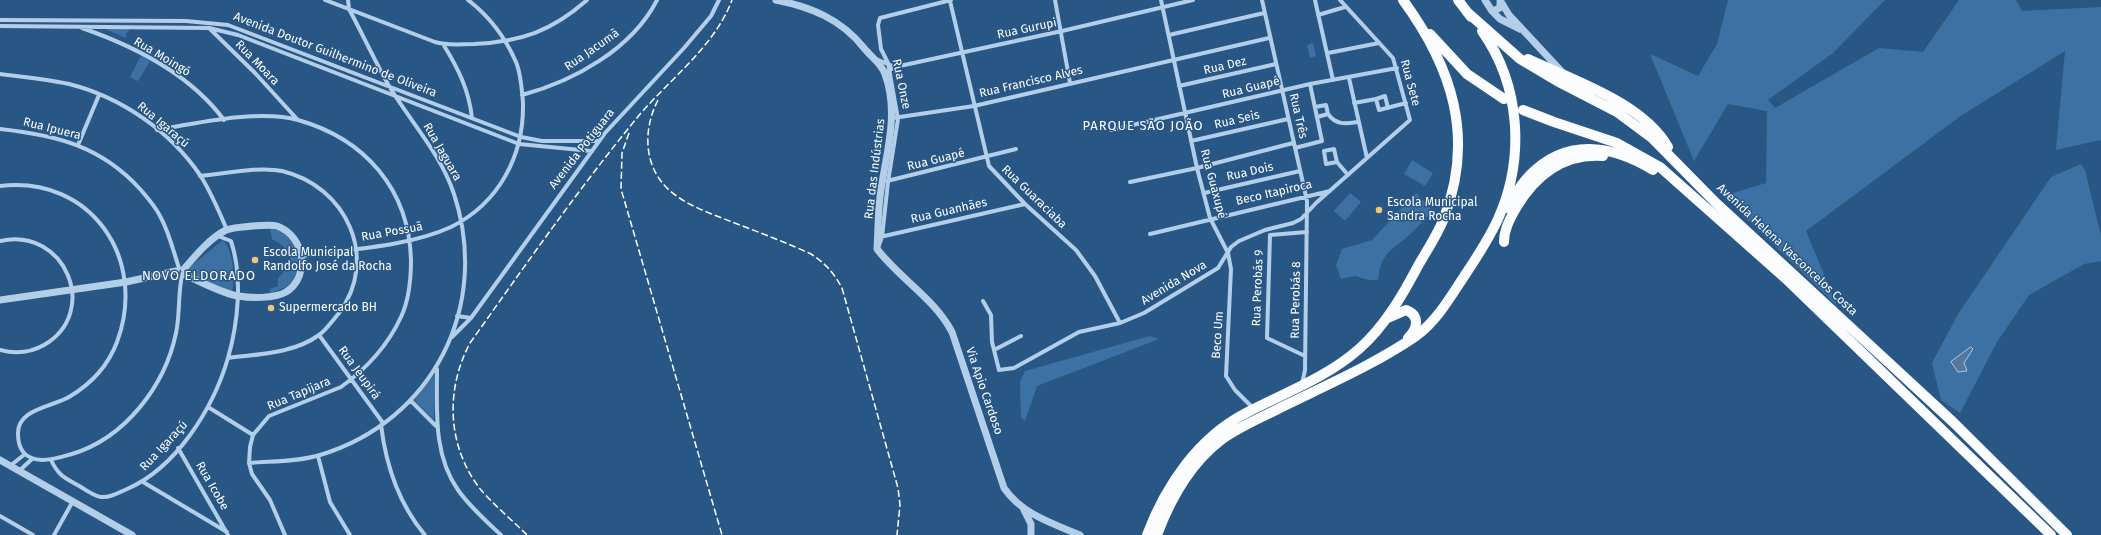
<!DOCTYPE html>
<html>
<head>
<meta charset="utf-8">
<style>
  body { margin:0 }
  canvas { display:block; background:#285786 }
</style>
</head>
<body>
<canvas width="2101" height="535"></canvas>
<script>
const g = document.querySelector('canvas').getContext('2d');
g.lineJoin = 'round';
function fill(path, color) { g.fillStyle = color; g.fill(path, 'evenodd'); }
function stroke(path, color, width, dash) { g.strokeStyle = color; g.lineWidth = width; g.lineCap = dash ? 'butt' : 'round'; g.setLineDash(dash || []); g.stroke(path); }
function drawText(font, color, halo, rows, align = 'center') {
  g.font = font + ' "Fira Sans",sans-serif'; g.lineWidth = 3; g.setLineDash([]); g.textBaseline = 'middle'; g.strokeStyle = halo; g.fillStyle = color; for (const [text, x, y, turn = 0] of rows) {
    g.save(); g.translate(x, y); g.rotate((+turn || 0) * Math.PI / 180); g.textAlign = isNaN(turn) ? turn : align; if (halo) g.strokeText(text, 0, 0); g.fillText(text, 0, 0); g.restore();
  }
}
const green = new Path2D(`
  M1728,0H1885L1833,53L1768,100L1775,108L1879,48L1923,52L1959,0H2016L2022,11L2101,7V140L2056,150L2065,51L1962,115L1806,231L1837,306L1723,196L1766,183L1767,111L1728,104L1694,161L1650,54L1698,76L1717,44Z
  M105,29H130L126,34V38Z
  M1313,43L1316,56L1310,58L1307,45Z
  M141,56L150,61L138,81L130,77Z
  M1412,160L1433,173L1425,186L1404,174Z
  M2081,164L2085,170L2101,236V261L2084,264L2029,295L1997,342L1960,413L1941,400L1932,363L1958,314L2051,177Z
  M1350,193L1361,202L1345,221L1334,211Z
  M1416,193L1433,211C1424,219 1417,229 1408,236C1390,251 1380,255 1378,280H1369L1355,276L1341,279L1336,265L1342,249L1372,240Z
  M270,229C287,230 292,242 300,256C296,279 293,287 270,293V289L278,286V279C280,275 283,273 286,269C298,253 282,245 272,239Z
  M223,240C234,252 235,277 232,293L186,273V270Z
  M1150,336L1159,339L1037,386L1025,421L1021,417L1020,382L1025,371Z
  M435,374L434,420L414,400Z`);
const water = new Path2D(`
  M1971,347L1973,349L1964,363L1967,371L1958,372L1951,362Z`);
const minor = new Path2D(`
  M325,0L435,42C448,46 461,44 474,44C521,42 552,31 587,0
  M1055,0L1070,83
  M1161,0L1197,168L1210,218L1228,253L1231,269L1226,376L1235,390L1254,409
  M1262,0L1307,201L1305,370L1302,384
  M1315,0L1333,80
  M950,1L989,166L1025,204L1076,250L1095,276L1120,323
  M1318,15L1345,7
  M0,20L186,21L228,25L521,137L542,141H598
  M0,26L209,28L238,35L519,144L591,151
  M82,28C134,46 190,74 224,120
  M209,28L255,73L297,119
  M1169,35L1264,13
  M443,44C458,68 469,90 472,118
  M1328,53L1379,43
  M876,59L895,67
  M885,73L895,67L1062,31L1193,0
  M0,74C23,77 47,79 69,84C121,97 170,131 200,175C211,192 219,211 227,230
  M1349,78L1367,158
  M1179,86L1276,64
  M522,95C574,81 632,49 657,0
  M1354,103L1376,99
  M1315,107L1326,105L1328,114L1317,117
  M1388,108L1385,96L1376,99L1379,110L1406,103
  M1328,114C1336,125 1345,124 1357,122
  M893,118L974,106L1269,38
  M0,129C56,135 101,146 140,189C147,197 155,206 160,216C169,232 173,250 179,268
  M157,130C197,123 260,109 298,120C365,139 409,189 411,260C411,278 409,300 401,317C388,345 366,369 341,387L269,416L253,435L250,447L249,463L252,474L270,500L285,535
  M1111,130L1310,84L1397,68
  M1191,141L1288,119
  M78,145L99,95
  M1295,148L1322,141L1310,84
  M1337,162L1326,164L1324,151L1334,149L1337,162L1348,175
  M200,176C224,174 259,166 282,171C346,186 380,258 339,313C333,320 326,330 319,335C293,354 258,354 228,358
  M887,181L1016,149
  M1130,182L1197,168L1293,143
  M0,186C91,175 148,259 117,342C108,366 91,384 69,397C52,407 17,409 18,434C18,451 26,459 42,460C53,460 62,457 72,454C125,438 165,386 176,333C180,316 178,291 182,276
  M1204,193L1300,171
  M1150,234L1330,191
  M880,237L1025,204
  M0,241C65,226 101,312 44,345C30,353 15,354 0,350
  M879,245L882,237L888,182L898,119L888,63L881,49L878,25L880,18L951,0
  M302,256C350,249 407,247 451,227C499,203 524,156 523,103C522,90 521,74 516,62C505,37 489,16 468,0
  M983,301L991,315L992,342L999,370L1014,368L1079,332L1120,323L1144,313L1218,268L1231,247L1239,241L1265,230L1293,223L1301,219L1316,203L1410,120L1393,58L1340,0
  M457,316L471,318
  M319,335L383,423
  M452,337L471,318L605,133L684,48L711,16L719,0
  M994,350L1021,336
  M1305,356L1267,338L1270,235L1307,232
  M437,369C437,411 433,454 458,490C470,507 486,521 501,535
  M411,401L436,426
  M208,407L253,435
  M381,425C386,466 398,503 425,535
  M178,448L228,535
  M318,456L330,502L350,535
  M51,460C59,477 66,478 81,487C87,491 94,496 101,497C110,498 118,493 127,489C176,468 213,409 228,358C238,323 243,277 231,241L218,236
  M249,463C272,461 297,462 320,455C433,421 491,306 454,194C441,154 410,121 389,86C375,61 363,35 349,9L348,0
  M10,466L25,454
  M19,471L32,459
  M143,482L227,532
  M0,516L33,535
  M54,535L73,501`);
const tertiary = new Path2D(`
  M776,0C811,7 841,19 864,48C871,57 881,63 885,74C900,115 885,156 880,197C878,214 878,232 877,249C900,279 934,298 952,332L1004,488C1022,514 1051,523 1080,535
  M1485,0L1492,11L1500,8V3
  M1500,0L1509,15L1562,72
  M1492,11L1500,19L1520,29
  M184,269C195,256 210,238 226,230C234,227 245,227 253,226C261,226 270,224 277,226C305,236 311,276 286,292C274,299 250,298 238,296C224,294 198,281 184,274
  M0,300L126,282L176,271
  M0,460L132,535
  M1024,510L1031,524V535`);
const trunk = new Path2D(`
  M1458,0L1471,17
  M1467,12L1520,59L1557,81L1617,112L1652,138L1716,203L1953,422L2067,535
  M1430,34L1467,74L1504,99
  M1528,59C1573,80 1643,103 1668,147
  M1523,110L1554,122L1617,143L1660,167L1785,278L2051,535
  M1506,208C1514,197 1520,185 1529,176C1566,137 1612,145 1653,170
  M1504,242C1504,229 1510,219 1516,208C1535,176 1563,153 1603,156
  M1388,318L1406,310C1421,316 1417,329 1408,338
  M1147,535C1166,485 1198,438 1246,413C1284,393 1326,378 1359,349C1385,326 1402,296 1418,266C1427,250 1438,234 1444,218C1475,137 1452,67 1403,0
  M1157,535C1170,500 1191,463 1221,440C1240,426 1263,417 1284,406C1329,384 1375,364 1416,336C1437,321 1451,296 1465,275C1477,257 1489,239 1498,219C1525,159 1521,86 1482,31`);
const rail = new Path2D(`
  M658,100C643,129 643,166 669,190C687,206 710,213 732,222C758,232 785,242 811,254C825,263 834,273 842,288L898,488L900,505L897,535
  M629,133L622,153L621,189L722,535
  M527,535C512,520 495,506 481,490C447,447 445,390 470,343C524,267 577,191 636,119C668,80 714,48 732,0`);
const markers = [
  [1379,210,4,"#f0c77a"],
  [255,260,4,"#f0c77a"],
  [271,308,4,"#f0c77a"]
];
const streetNames = [
  ["Rua Gurupi",1027,29,-12],
  ["Rua Jacumã",592,50,-35],
  ["Avenida Doutor Guilhermino de Oliveira",335,55,21],
  ["Rua Moingó",162,57,31],
  ["Rua Moara",257,63,46],
  ["Rua Dez",1225,66,-13],
  ["Rua Francisco Alves",1031,82,-13],
  ["Rua Sete",1410,83,75],
  ["Rua Onze",901,84,78],
  ["Rua Guapé",1251,88,-14],
  ["Rua Três",1298,116,77],
  ["Rua Seis",1237,120,-13],
  ["Rua Igaraçú",163,125,40],
  ["Rua Ipuera",52,129,14],
  ["Avenida Potiguara",582,149,-52],
  ["Rua Jaguara",442,152,60],
  ["Rua Guapé",936,160,-14],
  ["Rua das Indústrias",875,169,-83],
  ["Rua Dois",1250,172,-13],
  ["Rua Guaxupé",1213,184,75],
  ["Beco Itapiroca",1274,193,-13],
  ["Rua Guaraciaba",1034,197,44],
  ["Rua Guanhães",949,211,-13],
  ["Rua Possuã",392,232,-10],
  ["Avenida Helena Vasconcelos Costa",1787,250,43],
  ["Avenida Nova",1174,283,-31],
  ["Rua Perobás 9",1258,288,-88],
  ["Rua Perobás 8",1296,300,-89],
  ["Beco Um",1218,335,-86],
  ["Rua Jeupirá",359,373,54],
  ["Via Apio Cardoso",984,391,71],
  ["Rua Tapijara",299,394,-23],
  ["Rua Igaraçú",164,446,-47],
  ["Rua Icobe",212,486,60]
];
const poiNames = [
  ["Escola Municipal",1387,203],
  ["Sandra Rocha",1387,217],
  ["Escola Municipal",263,253],
  ["Randolfo José da Rocha",263,267],
  ["Supermercado BH",279,308]
];
const neighbourhoodNames = [
  ["PARQUE SÃO JOÃO",1143,126],
  ["NOVO ELDORADO",199,276]
];
fill(green, '#3d71a3');
fill(water, '#577899');
stroke(water, '#a8cae8', 1);
stroke(minor, '#b3cee8', 4);
stroke(tertiary, '#b3cee8', 7);
stroke(trunk, '#fafcfe', 10);
stroke(rail, '#fff', 1.5, [7, 3]);
for (const [x, y, r, color] of markers) { const dot = new Path2D(); dot.arc(x, y, r, 0, 2 * Math.PI); g.fillStyle = color; g.fill(dot); stroke(dot, '#285786', 1.5); }
drawText('12px', '#fff', '#285786', streetNames);
drawText('12px', '#fff', '#285786', poiNames, 'left');
g.letterSpacing = '1px';
drawText('13px', '#fff', '#285786', neighbourhoodNames);
g.letterSpacing = '0px';
</script>
</body>
</html>
